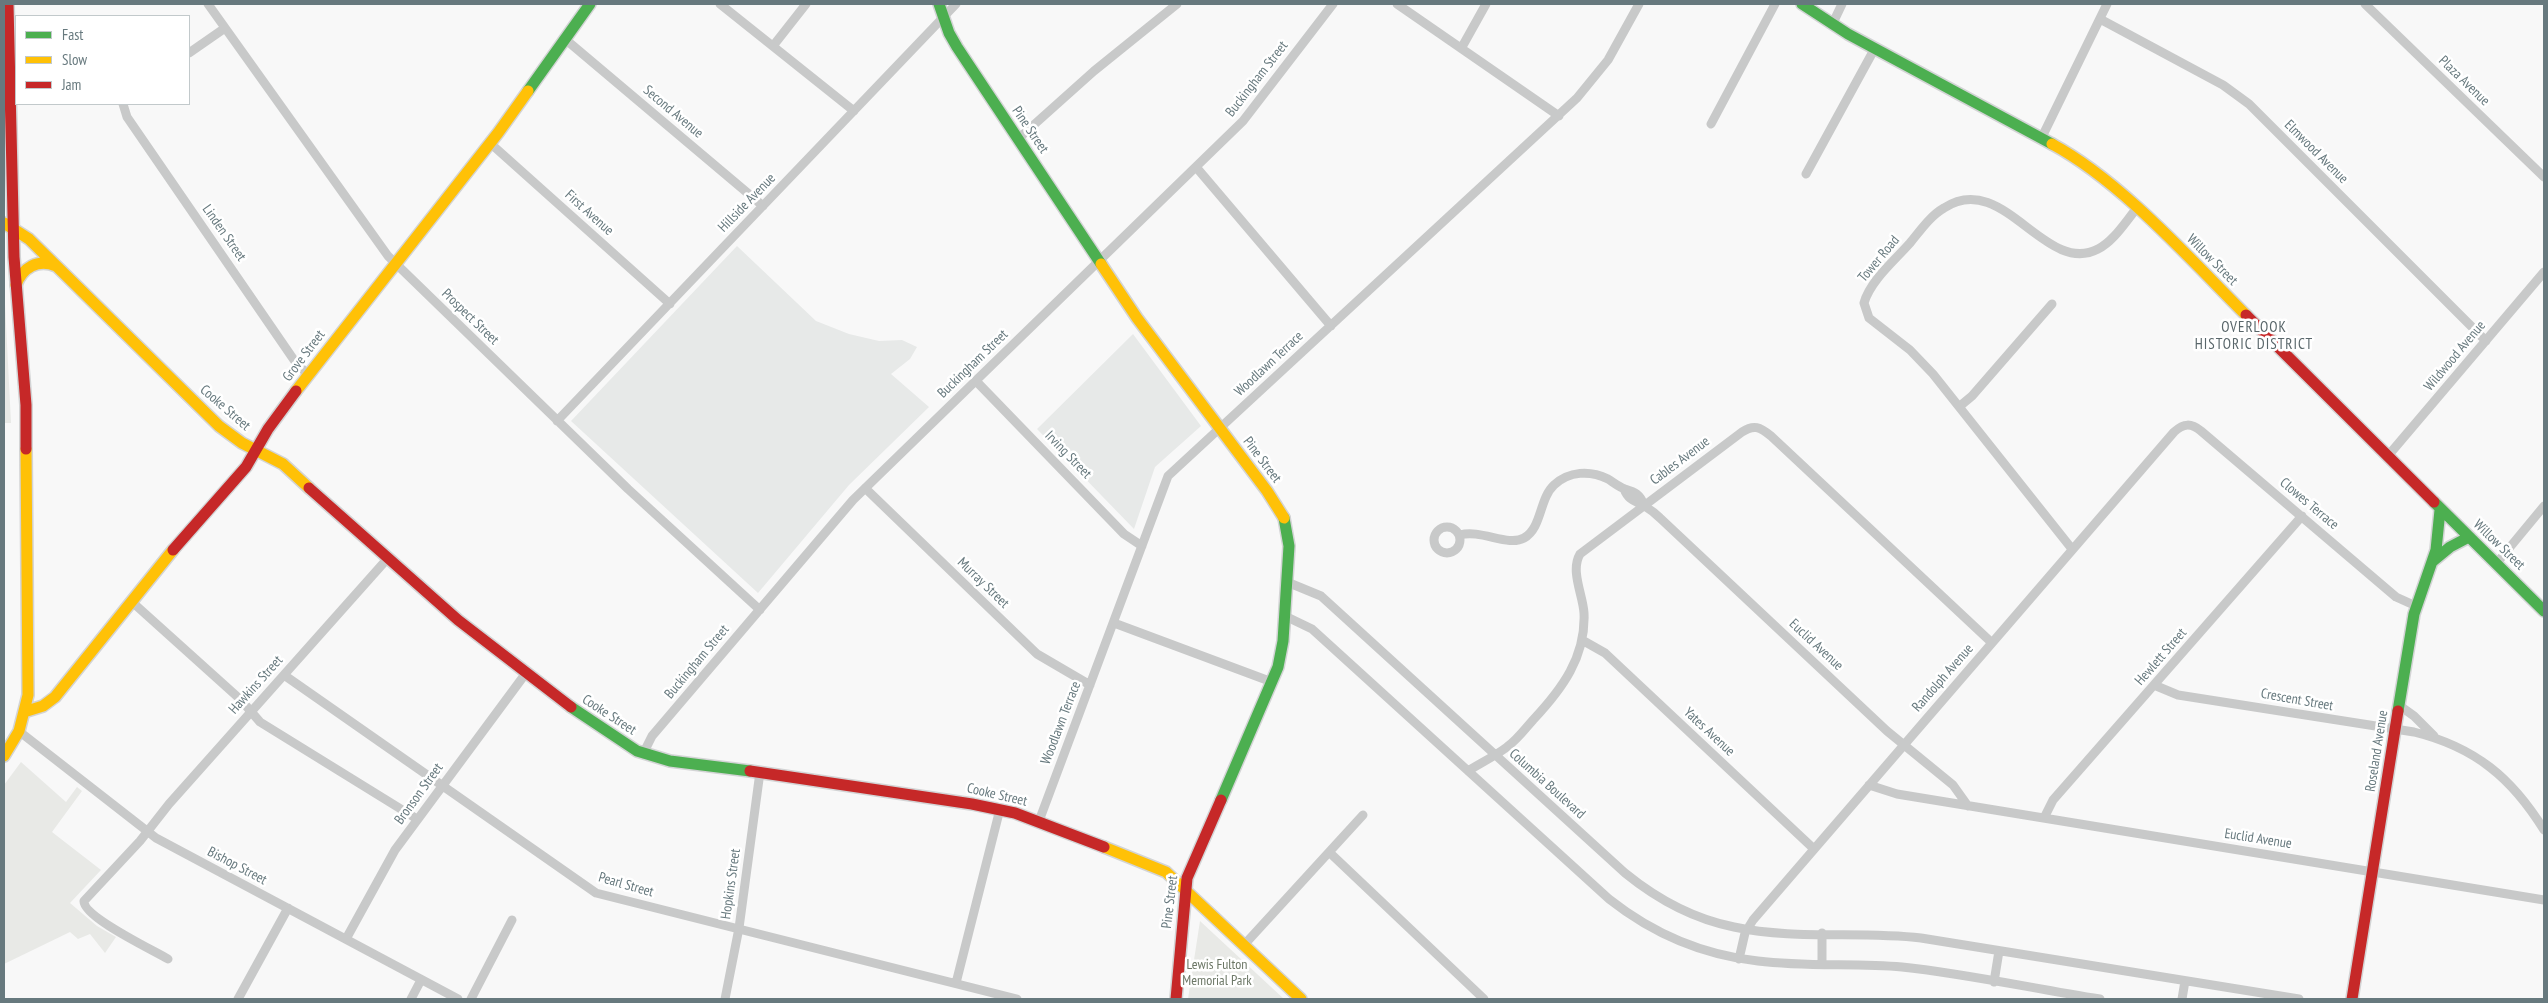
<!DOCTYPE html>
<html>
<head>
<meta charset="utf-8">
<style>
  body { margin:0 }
  #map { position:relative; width:2548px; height:1003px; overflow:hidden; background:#f8f8f8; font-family:"PT Sans Narrow",sans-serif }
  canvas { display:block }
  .frame { position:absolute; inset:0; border:5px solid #67797e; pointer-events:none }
  .legend { position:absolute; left:15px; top:15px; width:175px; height:90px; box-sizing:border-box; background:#fff; border:1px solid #c2c9cb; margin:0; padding:6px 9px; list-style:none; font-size:15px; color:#67797e }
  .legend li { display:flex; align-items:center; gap:10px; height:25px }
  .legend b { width:25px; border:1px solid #c2c9cb }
</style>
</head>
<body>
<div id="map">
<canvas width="2548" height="1003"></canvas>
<div class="frame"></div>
<ul class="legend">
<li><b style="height:6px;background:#4caf50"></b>Fast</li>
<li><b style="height:6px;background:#ffc107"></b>Slow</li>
<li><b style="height:6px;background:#c62828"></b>Jam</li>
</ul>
</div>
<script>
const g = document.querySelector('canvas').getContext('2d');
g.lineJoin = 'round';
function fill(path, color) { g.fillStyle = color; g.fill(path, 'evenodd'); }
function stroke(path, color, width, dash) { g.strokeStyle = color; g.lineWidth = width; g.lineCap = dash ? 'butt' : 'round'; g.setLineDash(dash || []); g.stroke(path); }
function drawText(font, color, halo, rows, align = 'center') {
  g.font = font + ' "PT Sans Narrow",sans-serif'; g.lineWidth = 5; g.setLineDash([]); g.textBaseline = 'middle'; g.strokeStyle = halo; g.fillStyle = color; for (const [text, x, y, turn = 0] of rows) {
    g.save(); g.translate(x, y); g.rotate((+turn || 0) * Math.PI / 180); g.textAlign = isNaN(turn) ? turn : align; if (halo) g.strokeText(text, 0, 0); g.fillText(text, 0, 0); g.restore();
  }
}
const built = new Path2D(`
  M737,246L816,321L849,334L879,341L902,340L917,347L910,359L891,374L929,407L849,485L758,593L571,421Z
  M1133,334L1201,426L1155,467L1134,529L1037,429Z`);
const green = new Path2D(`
  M4,284L11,423H4Z
  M21,762L66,802L77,787L82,791L52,832L101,870L70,903L97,926L116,937L105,953L90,934L78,939L70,932L4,964V785Z
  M1200,921L1284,999H1188Z`);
const street = new Path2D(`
  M208,4L388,256L628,489L760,610
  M720,4L854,111
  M1397,4L1559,116
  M2365,4L2544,177
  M2100,19L2223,85L2249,104L2486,341
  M1832,25L1842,4
  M565,39L763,206
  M773,46L806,4
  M1462,47L1486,4
  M189,53L225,28
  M123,104L127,117L294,360L308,375
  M1711,124L1775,4
  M2042,137L2107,4
  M1018,139L1094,71L1177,4
  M490,143L670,304
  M1196,167L1331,326
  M1806,174L1875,48
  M976,381L1124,534L1142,546
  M1960,406L1972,396L2052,304
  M557,421L956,4
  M2387,457L2544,272
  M865,488L1037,654L1090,685
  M1624,489C1629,502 1637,501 1646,507C1651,510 1656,514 1660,518L1887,731L1953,785L1968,806
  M1434 540a13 13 0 1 1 26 0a13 13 0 1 1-26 0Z
  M1460,535C1481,529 1508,547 1524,538C1542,528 1539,499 1554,485C1569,471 1590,470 1608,479C1613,482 1619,487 1625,489C1635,492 1640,494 1644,505
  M2072,549L1933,374L1910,350L1869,318L1864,303C1870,281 1895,260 1910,243C1920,231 1930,216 1944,208C2003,169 2045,277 2098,249C2114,241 2126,221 2137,208
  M2496,564L2544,506
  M1287,582L1321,596L1625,873C1657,899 1694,919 1734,927C1794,940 1860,931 1921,938L2299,999
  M131,601L241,700L260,722L417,819
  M1285,616L1312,629L1609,899C1652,933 1703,955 1758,961C1806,967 1854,963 1902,967C1968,974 2035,989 2100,999
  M1114,623L1272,682
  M1582,640L1605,653L1814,849
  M284,675L596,893L1017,999
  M2154,685L2178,695L2414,732C2475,747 2512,778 2544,830
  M2400,706L2414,716L2434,736
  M20,732L156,838L458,999
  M643,754L652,736L853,500L1243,121L1333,4
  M1468,771C1481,763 1495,756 1507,747C1517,740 1525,729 1533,720C1562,689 1586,657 1584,613C1583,595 1570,571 1580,554L1742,432C1754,424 1760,427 1771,436L1991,642
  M1869,785L1897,794L2544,900
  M2044,818L2053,800L2302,516
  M1039,821L1168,476L1577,98L1608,60L1639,4
  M1329,852L1484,999
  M346,939L395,850L526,673
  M1244,945L1363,815
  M168,959C153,950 83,917 84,901L140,841L169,804L388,558
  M1739,959L1745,933L1753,920L2174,432C2184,423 2191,423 2201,431L2396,597L2416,606
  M1822,964V933
  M1994,982L1999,951
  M956,983L1000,809
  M238,999L288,908
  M411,999L421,980
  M471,999L512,920
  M725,999L739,928L760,772
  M2182,999L2185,981`);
const fast = new Path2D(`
  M939,4L949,33L957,47L1101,264
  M1802,4L1848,34L2052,144
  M528,91L590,4
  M2434,502L2544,611
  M2433,561L2450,547L2469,537
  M571,707L637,751L670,761L750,771
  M2398,711L2414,614L2436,550L2440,510
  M1221,800L1278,667L1283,641L1289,546L1284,518`);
const slow = new Path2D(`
  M2052,144C2121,181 2190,259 2246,315
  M4,223L29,239L219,426L242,443L283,464L309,488
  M1101,264L1137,318L1267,491L1284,518
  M16,285C22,268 38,258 56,266
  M296,391L498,133L528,91
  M27,711L43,706L55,697L173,550
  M4,756L19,731L28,695L26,449
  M1104,847L1166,872L1301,999`);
const jam = new Path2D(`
  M8,4L14,257L26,405V449
  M2246,315L2434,502
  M309,488L458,620L571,707
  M173,550L246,467L268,429L296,391
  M750,771L972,804L1015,813L1104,847
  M1176,999L1187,878L1221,800
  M2352,999L2398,711`);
const streetNames = [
  ["Buckingham Street",1257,79,-52],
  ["Plaza Avenue",2464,81,44],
  ["Second Avenue",673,112,40],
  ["Pine Street",1030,130,56],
  ["Elmwood Avenue",2316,152,45],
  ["Hillside Avenue",747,203,-46],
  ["First Avenue",589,213,42],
  ["Linden Street",224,233,55],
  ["Tower Road",1879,259,-50],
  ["Willow Street",2212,260,45],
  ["Prospect Street",470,317,44],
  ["Grove Street",304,356,-53],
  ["Wildwood Avenue",2455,356,-50],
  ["Buckingham Street",973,364,-44],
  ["Woodlawn Terrace",1269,364,-43],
  ["Cooke Street",225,408,41],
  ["Irving Street",1068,455,46],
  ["Pine Street",1262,460,53],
  ["Cables Avenue",1680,461,-37],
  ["Clowes Terrace",2309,504,40],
  ["Willow Street",2499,545,44],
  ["Murray Street",983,583,44],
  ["Euclid Avenue",1816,645,43],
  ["Hewlett Street",2161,657,-49],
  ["Buckingham Street",697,662,-50],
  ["Randolph Avenue",1943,678,-49],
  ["Hawkins Street",256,685,-48],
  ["Crescent Street",2297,700,10],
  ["Cooke Street",609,715,33],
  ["Woodlawn Terrace",1061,723,-69],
  ["Yates Avenue",1709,732,43],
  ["Roseland Avenue",2377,751,-81],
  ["Columbia Boulevard",1547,784,42],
  ["Bronson Street",419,794,-54],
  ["Cooke Street",997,795,13],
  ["Euclid Avenue",2258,839,9],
  ["Bishop Street",237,866,28],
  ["Hopkins Street",731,884,-82],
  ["Pearl Street",626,885,16],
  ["Pine Street",1170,902,-83]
];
const parkNames = [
  ["Lewis Fulton",1217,965],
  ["Memorial Park",1217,981]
];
const neighbourhoodNames = [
  ["OVERLOOK",2254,328],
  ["HISTORIC DISTRICT",2254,345]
];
fill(built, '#e7e9e8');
fill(green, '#e8e9e6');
stroke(fast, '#d3d4d5', 14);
stroke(slow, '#d3d4d5', 14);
stroke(jam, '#d3d4d5', 14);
stroke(street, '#c8c9c9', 9);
stroke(fast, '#4caf50', 11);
stroke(slow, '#ffc107', 11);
stroke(jam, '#c62828', 11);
drawText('14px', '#67797e', '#fff', streetNames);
drawText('14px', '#6c7766', '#fff', parkNames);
g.letterSpacing = '1px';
drawText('15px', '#59666a', '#fff', neighbourhoodNames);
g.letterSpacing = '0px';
</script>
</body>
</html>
